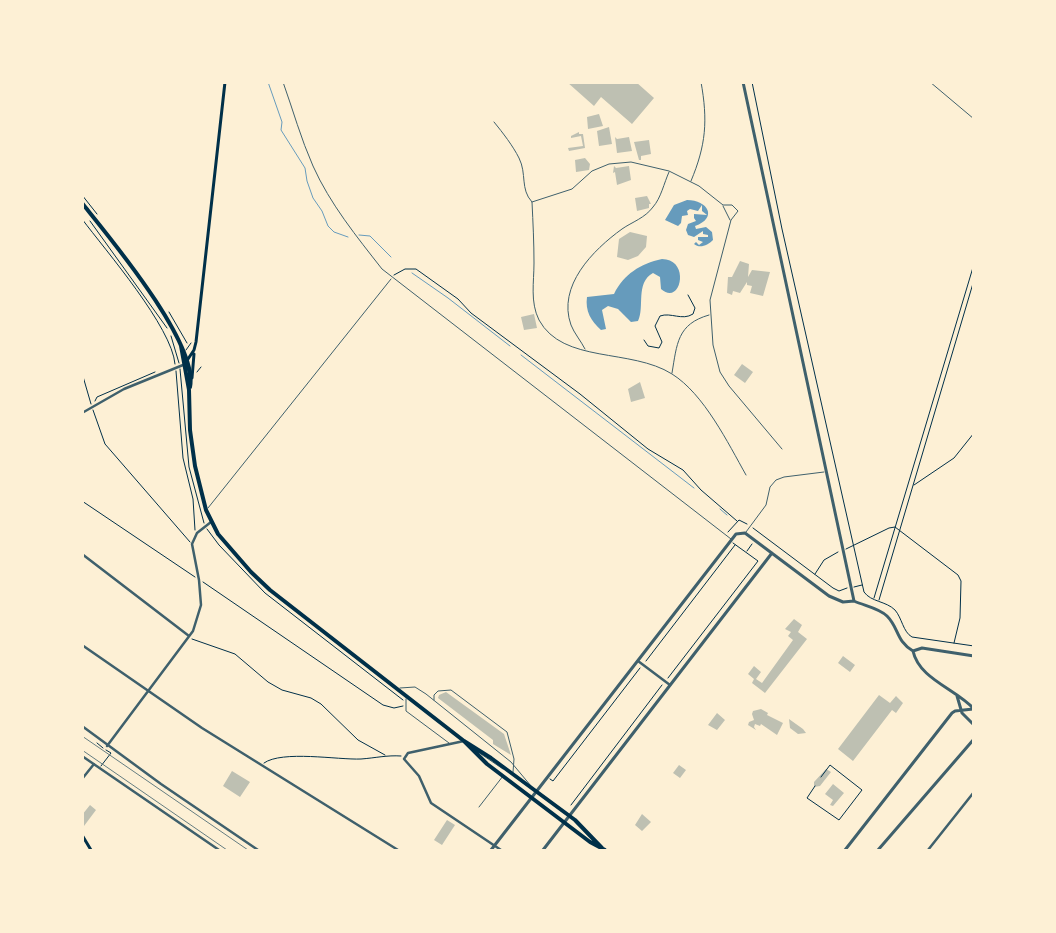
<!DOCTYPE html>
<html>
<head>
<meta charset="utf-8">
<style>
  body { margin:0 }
  #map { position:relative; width:1056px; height:933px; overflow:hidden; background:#fdf0d5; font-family:"Sofia Sans Condensed",sans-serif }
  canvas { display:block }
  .frame { position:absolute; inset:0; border:84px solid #fdf0d5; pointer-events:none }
</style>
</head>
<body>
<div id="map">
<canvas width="1056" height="933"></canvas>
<div class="frame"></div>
</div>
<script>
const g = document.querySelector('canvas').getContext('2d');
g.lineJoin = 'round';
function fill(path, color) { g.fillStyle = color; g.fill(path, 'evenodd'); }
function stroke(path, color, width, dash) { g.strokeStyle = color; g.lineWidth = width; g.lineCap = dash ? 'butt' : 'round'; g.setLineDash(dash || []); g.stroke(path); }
const water = new Path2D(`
  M687,200C708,200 718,218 695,226L696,229L706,227L712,232L713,240C708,245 700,249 694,244L696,242L699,245L703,242L698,240V237H708V235L703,234V231L694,237L688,235L686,230L688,224L696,221L694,218V214L707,215L702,211V205L698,211L690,209L687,211L688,215L682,216L681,223L678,226L665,220L674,205Z
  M662,259C691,259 681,307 661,289L660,277L653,273C635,283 645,307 638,321L631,322L618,309L608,306L602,310L606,329L601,330C591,321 585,311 587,297L614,294C624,274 640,264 662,259Z`);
const stream = new Path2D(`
  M268,82L282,122L281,130L305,168L307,181L313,198L322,211L328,226L334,232L348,237
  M359,235L370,236L391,257
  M412,273L448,298L510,346
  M521,355L694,488
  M720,509L727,515`);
const building = new Path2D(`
  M567,82H636L654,98L632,124L601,97L594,106Z
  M599,114L603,126L588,129L587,117Z
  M609,127L612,144L599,146L597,131Z
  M579,132V134H583L585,148L569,151L568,148L583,146L581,136L571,138V136Z
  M615,137L617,139L629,137L632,151L617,153Z
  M649,140L651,154L641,156V160H639L634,142Z
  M585,158L590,164L589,170L576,172L575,160Z
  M614,166L616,168L629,166L631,180L617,185L615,172L613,173Z
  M647,196L651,204H649V208L637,211L635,198Z
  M630,232L647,236L646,247L638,256L628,260L617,257L619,239Z
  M740,261L749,264L748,277L752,270L770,272L763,296L750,293L752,286L747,285V282L740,293L733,291L732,295L727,293L728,277H732Z
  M534,314L537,328L524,330L521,317Z
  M742,364L753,372L745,383L734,375Z
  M640,382L645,398L631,402L628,389Z
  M794,619L802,625L798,632L807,639L765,693L752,683L754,679L748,674L754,666L761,672L756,679L762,683L793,640L788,636L791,632L785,629Z
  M843,656L855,665L850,672L838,663Z
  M446,692L504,734L511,755L493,744V740L438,698L439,695Z
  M879,695L890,703L896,696L903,703L896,713L892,710L853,761L838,749Z
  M761,709L768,713L767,715L783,723L777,735L761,724L760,726L755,724L754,727L756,730L748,725L749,722L754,720L752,714L753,711Z
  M717,713L725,720L717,730L708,725Z
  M789,719L803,729L806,733L798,734L790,728Z
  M679,765L686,770L680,778L673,773Z
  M826,769L831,772L820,786L814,787V782Z
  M232,771L250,782L240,797L223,786Z
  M833,784L844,793L833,806L830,805L833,800L825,794Z
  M90,805L96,810L84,826L82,815Z
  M642,814L651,822L642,831L635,825Z
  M447,820L455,825L442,845L434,840Z`);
const path = new Path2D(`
  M752,82L782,229L864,592C871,602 886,601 895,610C902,618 903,632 912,637L974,646
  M82,195L97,214
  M82,219C106,251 172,327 175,364
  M90,221L167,328
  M394,275L405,269H416L458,299L471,313L580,394L648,449L683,470L701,490L737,521
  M169,312L187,343
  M171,336L179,363
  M644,340L648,346L659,348L662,342L655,326L660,316C671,312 682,321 693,314L695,308L688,295
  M186,350L191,343
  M180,369L189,467L204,523
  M176,371L183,458L193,499L195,530
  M197,372L201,367
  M82,373L91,404
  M95,401L97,397L155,372
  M93,410L105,444L190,542
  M914,485L954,458L974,433
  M82,501L195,577
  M753,528L833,588L839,591L847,588
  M207,529L219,545L265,593L403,700
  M728,532L739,520L747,524
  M846,549L889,528L895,527L958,575L961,581L960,618L954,643
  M747,551L752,544
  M815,574L824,560L838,552
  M203,582L383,705L394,708L403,706
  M854,587L862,585
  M874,598L974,264
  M879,600L974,280
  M192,639L235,654L268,682L282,690L311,698L321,704L358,740L385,755
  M646,661L735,545
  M668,678L758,561L733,543
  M97,743L103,748
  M264,763C282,750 338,760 361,759C375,758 387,755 401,756
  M101,766L111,753L106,750
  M550,779L553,781L640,668
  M815,786L807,798L839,820L862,790L830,765L821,777
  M571,805L662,685`);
const service = new Path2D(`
  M283,82C293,110 301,139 313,166C330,204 357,237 382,269L731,539
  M930,82L974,119
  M494,122C503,133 513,146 519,158C527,174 520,189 532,202C533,223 534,243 534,263C534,282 530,302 539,320C563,364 631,348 672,374C704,394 728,443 746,475
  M691,181C706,145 708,121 701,82
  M532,202L572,189L592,171L609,164L631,162L669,171L699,186L723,205H732L738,211L731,220L710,300L713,345L720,372L729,386L782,449
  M723,206L730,220
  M585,349C581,341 574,333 571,325C557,286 593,250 622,229C632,222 645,218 653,207C661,198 664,183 669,172
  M672,373C677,344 677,324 709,315
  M208,508L391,279
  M746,532L766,505L770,487L776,480L784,477L824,472
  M400,688L415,687L426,694L511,762L531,786
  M406,699V711L449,743
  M434,700V695L438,691L451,690L507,732L514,759L513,772
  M478,752L503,769
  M479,807L503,776`);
const minor = new Path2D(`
  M82,413L124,389L183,365
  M82,554L189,636
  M82,645L202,728L398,850
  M638,661L670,685
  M82,726L161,784L258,850
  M464,741L408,753L404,759L419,776L431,803L501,850
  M107,746L193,631L201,605L199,580L192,544L197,533L211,522
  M82,756L219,850
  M82,779L94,764
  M928,850L974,792`);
const tertiary = new Path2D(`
  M743,82L854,601
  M854,601C865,606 879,608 887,616C899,628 896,641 913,651
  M913,651C919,679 956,689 974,709
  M913,651L922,648L974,656
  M957,696L962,713L974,725
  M491,850L736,534L745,533L829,596L843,602L854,601
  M543,850L772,553
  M845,850L952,713L955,711L973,709
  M878,850L974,739`);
const secondary = new Path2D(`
  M186,362L194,350L196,342L225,82
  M192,378L194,354
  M82,835L91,850`);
const primary = new Path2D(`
  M82,203C110,238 199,344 190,387
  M181,346L189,390L190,430L195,466L206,510L218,534L251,572L270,590L464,741L491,758L575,820L602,848
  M464,741L487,764L590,842L605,850`);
const rail = new Path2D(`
  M82,736L248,850
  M82,750L227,850`);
fill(water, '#669bbc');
stroke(stream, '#669bbc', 1);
fill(building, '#bec0b2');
stroke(path, '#003049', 1);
stroke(service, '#3f606c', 1);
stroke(minor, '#3f606c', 2.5);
stroke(tertiary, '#3f606c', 3);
stroke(secondary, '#003049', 3);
stroke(primary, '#003049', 4);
stroke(rail, '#657d81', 1);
</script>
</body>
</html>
